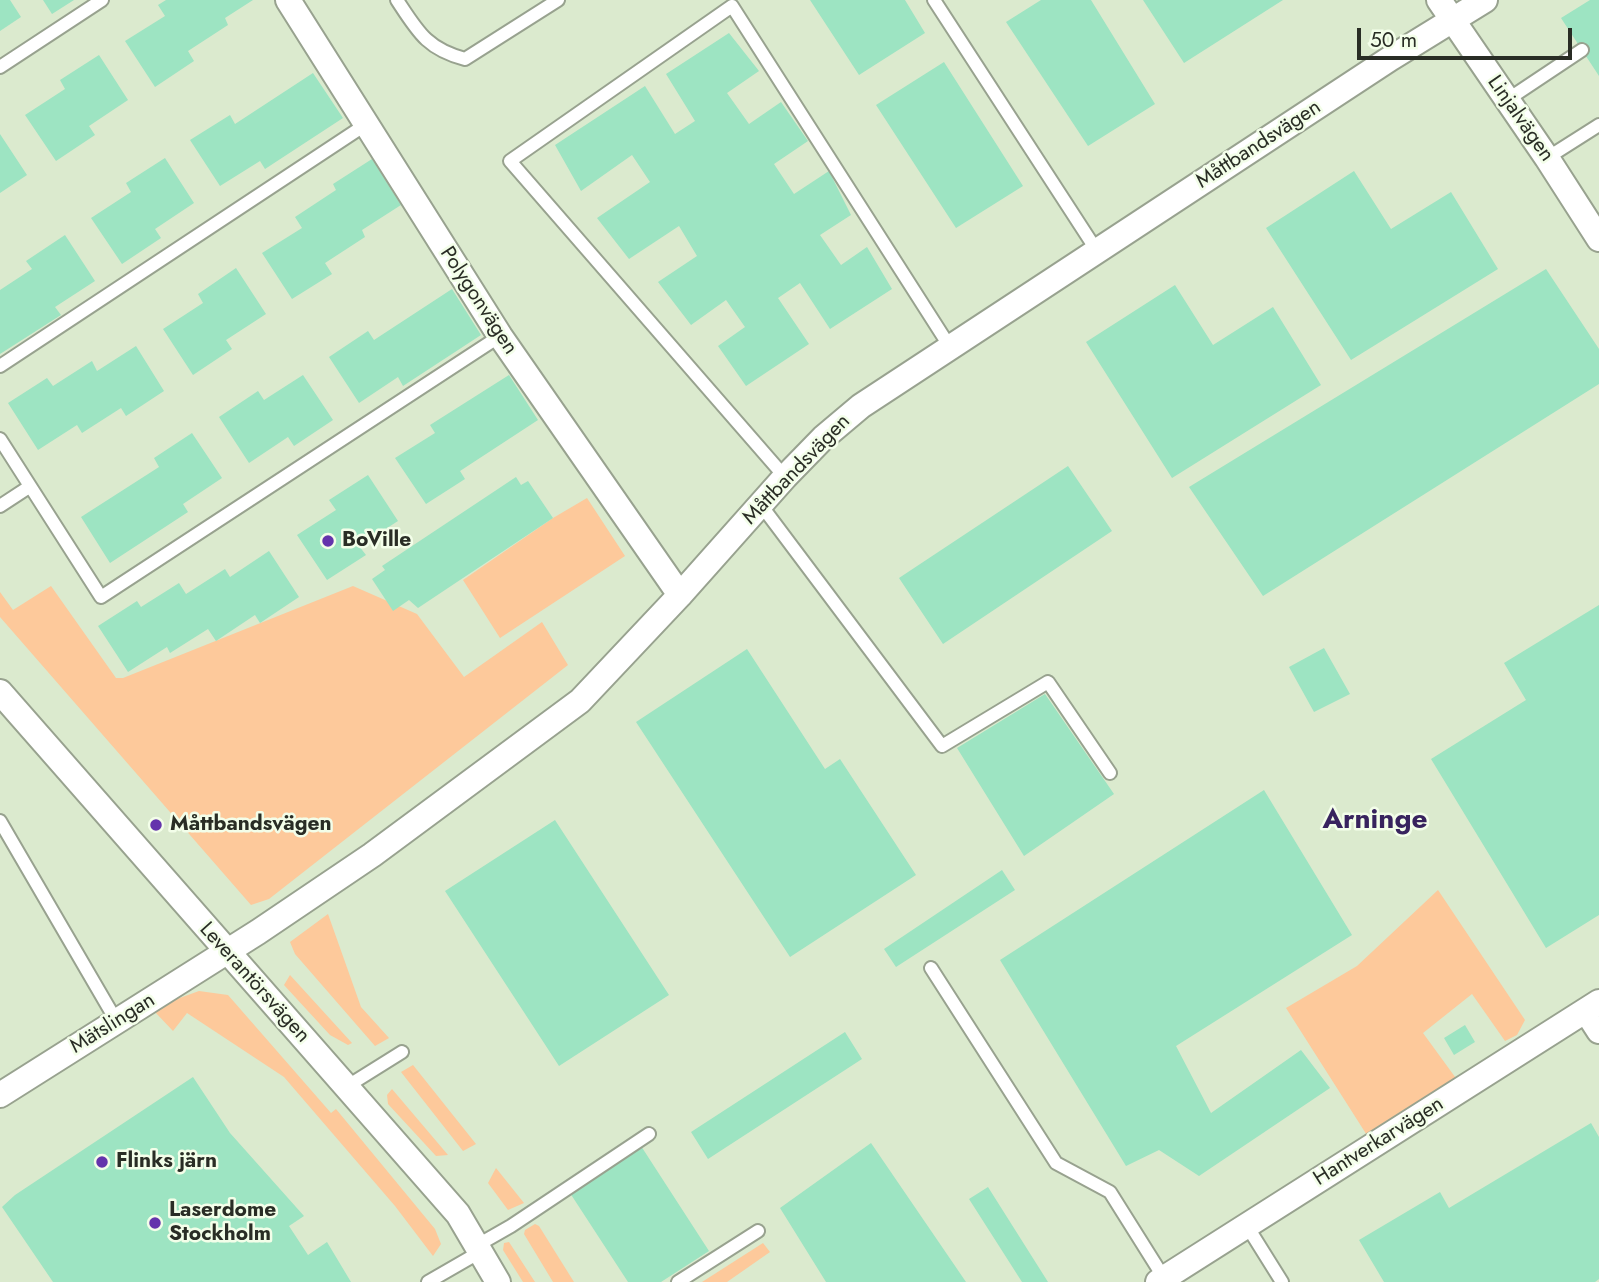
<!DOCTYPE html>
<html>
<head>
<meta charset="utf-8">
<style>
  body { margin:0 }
  #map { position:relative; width:1599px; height:1282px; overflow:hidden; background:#e5f0dc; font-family:Jost,sans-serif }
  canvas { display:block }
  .scale { position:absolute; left:1357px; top:28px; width:215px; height:32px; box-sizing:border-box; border:4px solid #292d25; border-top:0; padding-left:9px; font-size:21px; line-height:24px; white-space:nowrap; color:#292d25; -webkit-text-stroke:5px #f3fee9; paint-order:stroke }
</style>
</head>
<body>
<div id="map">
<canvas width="1599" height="1282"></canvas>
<div class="scale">50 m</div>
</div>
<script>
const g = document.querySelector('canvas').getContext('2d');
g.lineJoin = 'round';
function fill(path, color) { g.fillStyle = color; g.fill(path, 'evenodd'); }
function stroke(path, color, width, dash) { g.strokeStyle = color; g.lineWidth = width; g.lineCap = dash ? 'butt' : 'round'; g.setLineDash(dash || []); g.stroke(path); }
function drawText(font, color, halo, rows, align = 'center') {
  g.font = font + ' Jost,sans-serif'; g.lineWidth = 5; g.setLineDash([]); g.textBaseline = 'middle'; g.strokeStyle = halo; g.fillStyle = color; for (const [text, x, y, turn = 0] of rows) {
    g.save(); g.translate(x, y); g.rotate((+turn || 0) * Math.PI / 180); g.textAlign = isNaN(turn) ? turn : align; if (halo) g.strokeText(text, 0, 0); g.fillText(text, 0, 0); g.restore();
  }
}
const built = new Path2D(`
  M0,0H1599V1282H0Z`);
const green = new Path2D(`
  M587,498L625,556L500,638L463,580L553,518Z
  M51,586L116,678H123L353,586L417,614L464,677L542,622L568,665L269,899L251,905L0,617V592L13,610Z
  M1438,890L1525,1020L1517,1035L1505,1041L1472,994L1423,1033L1458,1081L1370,1140L1286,1008L1357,966Z
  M328,914L361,1007L389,1038L375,1046L295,954L290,942Z
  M290,975L352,1043L348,1045L330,1035L284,985Z
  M199,991L228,995L331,1113L336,1109L435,1229L441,1244L433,1256L395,1206L284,1077L187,1013L173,1031L155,1012L177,999Z
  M413,1065L476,1144L463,1151L401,1072Z
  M392,1089L448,1155L436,1156L388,1104L387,1095Z
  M496,1168L524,1203L508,1210L488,1183Z
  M535,1224L539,1226L574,1282H553L524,1234L525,1230Z
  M509,1242L535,1282H523L503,1250L504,1243Z
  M763,1243L770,1252L727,1282H702Z`);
const building = new Path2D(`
  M0,0H10L21,17L0,31Z
  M43,0H74L52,14Z
  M166,0H253L225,18L228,25L188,51L194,61L155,87L125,41L165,16L158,5Z
  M810,0H905L925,33L859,75Z
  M1041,0H1091L1155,104L1088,146L1006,22Z
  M1143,0H1283L1184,63Z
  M1590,0H1599V76L1561,18Z
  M729,33L759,71L727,93L749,124L781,102L808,141L774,164L794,194L829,171L851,215L820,235L841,265L867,247L892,289L830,329L800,283L778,298L809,344L746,386L718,346L745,327L726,300L691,325L658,282L697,256L679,226L629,259L597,218L650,182L632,155L581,191L555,145L645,86L675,134L695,121L666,74Z
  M99,55L128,100L89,126L95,135L56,161L25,115L65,89L60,80Z
  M944,62L1023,186L956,228L876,105Z
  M313,73L343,118L265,169L260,161L220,186L190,140L230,115L235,124Z
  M0,134L27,175L0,193Z
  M165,158L194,203L155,229L161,238L122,264L91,218L131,192L126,183Z
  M372,159L401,205L362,230L365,237L325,263L332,274L292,299L262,253L302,228L295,217L336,190L333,184Z
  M1354,171L1391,229L1451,192L1498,269L1351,360L1266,228Z
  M65,235L95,281L55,307L61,315L0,354V290L32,269L26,261Z
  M236,268L266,314L226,340L232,349L193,375L163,329L203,303L198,294Z
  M1546,269L1599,349V384L1263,596L1189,487Z
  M1175,285L1213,345L1273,307L1321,385L1172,478L1086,342Z
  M452,289L481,335L403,386L398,377L359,403L329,357L368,331L374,340Z
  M136,346L164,391L126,416L121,408L82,433L77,425L38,450L8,403L47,378L53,386L92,361L97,371Z
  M303,375L333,420L294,446L288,437L249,463L219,417L258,391L264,400Z
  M509,375L538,420L460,471L465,479L426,504L395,458L435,433L430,425Z
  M192,433L222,478L183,504L188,512L110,563L81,517L159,467L154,458Z
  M1068,466L1112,531L943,644L899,578Z
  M368,475L398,521L359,546L366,555L327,580L297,535L336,510L329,500Z
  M516,477L521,485L528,481L553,518L418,608L409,600L393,611L372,579L385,570L382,566Z
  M269,551L299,597L260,623L255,615L216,641L208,629L170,653L167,647L128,672L98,626L137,601L141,607L179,583L186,594L225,569L230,577Z
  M1599,605V915L1546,948L1431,759L1526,700L1504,663Z
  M1324,648L1350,694L1314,712L1289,667Z
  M747,649L825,769L840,759L916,875L790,957L636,722Z
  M1045,694L1114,794L1024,856L957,748Z
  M1264,790L1352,935L1176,1046L1211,1113L1301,1050L1330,1088L1199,1176L1159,1150L1126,1166L1000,960Z
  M555,820L669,995L559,1066L445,891Z
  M1002,870L1015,890L896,967L884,949Z
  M1465,1025L1475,1042L1454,1055L1444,1038Z
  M845,1032L862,1059L708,1159L691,1132Z
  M193,1077L230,1133L304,1216L289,1226L308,1255L327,1242L351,1282H53L2,1207L15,1195Z
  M1591,1123L1599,1137V1279L1595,1282H1384L1359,1240L1440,1192L1449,1208Z
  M871,1143L966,1282H826L780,1208Z
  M641,1146L709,1251L661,1282H628L570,1193Z
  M988,1187L1048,1282H1022L969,1199Z`);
const service = new Path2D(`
  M397,0C418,32 427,49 465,59L558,0
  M934,0L1097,251
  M0,67L102,0
  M1507,100L1582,50
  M1547,158L1599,125
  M0,366L365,125
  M0,439L101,597L500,336
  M785,477L510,161L732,6L950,347
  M761,505L942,746L1048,682L1110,773
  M0,506L29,487
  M0,821L117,1022
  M931,968L1056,1163L1110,1192L1164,1278
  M346,1087L402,1052
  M1247,1226L1282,1282
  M476,1246L511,1226L649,1134
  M428,1282L480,1252
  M678,1282L758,1231`);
const minor = new Path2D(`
  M288,0L500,336L680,595
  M1439,0L1547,158L1599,239
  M0,692L458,1214L498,1282
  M1586,1011L1599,1031
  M0,1095L258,932L372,855L580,701L680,595L785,477L823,438L861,406L1391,58L1485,0
  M1158,1282L1599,1002`);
const markers = [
  [328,541,7,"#6434ac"],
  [156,825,7,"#6434ac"],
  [102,1162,7,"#6434ac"],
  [155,1223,7,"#6434ac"]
];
const streetNames = [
  ["Linjalvägen",1520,119,55],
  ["Måttbandsvägen",1259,145,-33],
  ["Polygonvägen",478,301,57],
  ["Måttbandsvägen",797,470,-46],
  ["Leverantörsvägen",254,983,48],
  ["Mätslingan",113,1024,-32],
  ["Hantverkarvägen",1379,1142,-32]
];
const poiNames = [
  ["BoVille",342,541],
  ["Måttbandsvägen",170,825],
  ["Flinks järn",116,1162],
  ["Laserdome",169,1211],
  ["Stockholm",169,1235]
];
const districtNames = [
  ["Arninge",1375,821]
];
fill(built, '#dbeace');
fill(green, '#fdc99b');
fill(building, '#9de4c2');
stroke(service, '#98a28f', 16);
stroke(minor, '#98a28f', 28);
stroke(service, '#fff', 12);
stroke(minor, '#fff', 24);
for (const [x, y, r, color] of markers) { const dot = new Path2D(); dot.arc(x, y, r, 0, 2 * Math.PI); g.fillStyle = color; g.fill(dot); stroke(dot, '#f3fee9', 2.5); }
drawText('21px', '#292d25', '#f3fee9', streetNames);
drawText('bold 21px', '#292d25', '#f3fee9', poiNames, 'left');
drawText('bold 28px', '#38235e', '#f3fee9', districtNames);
</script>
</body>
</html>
